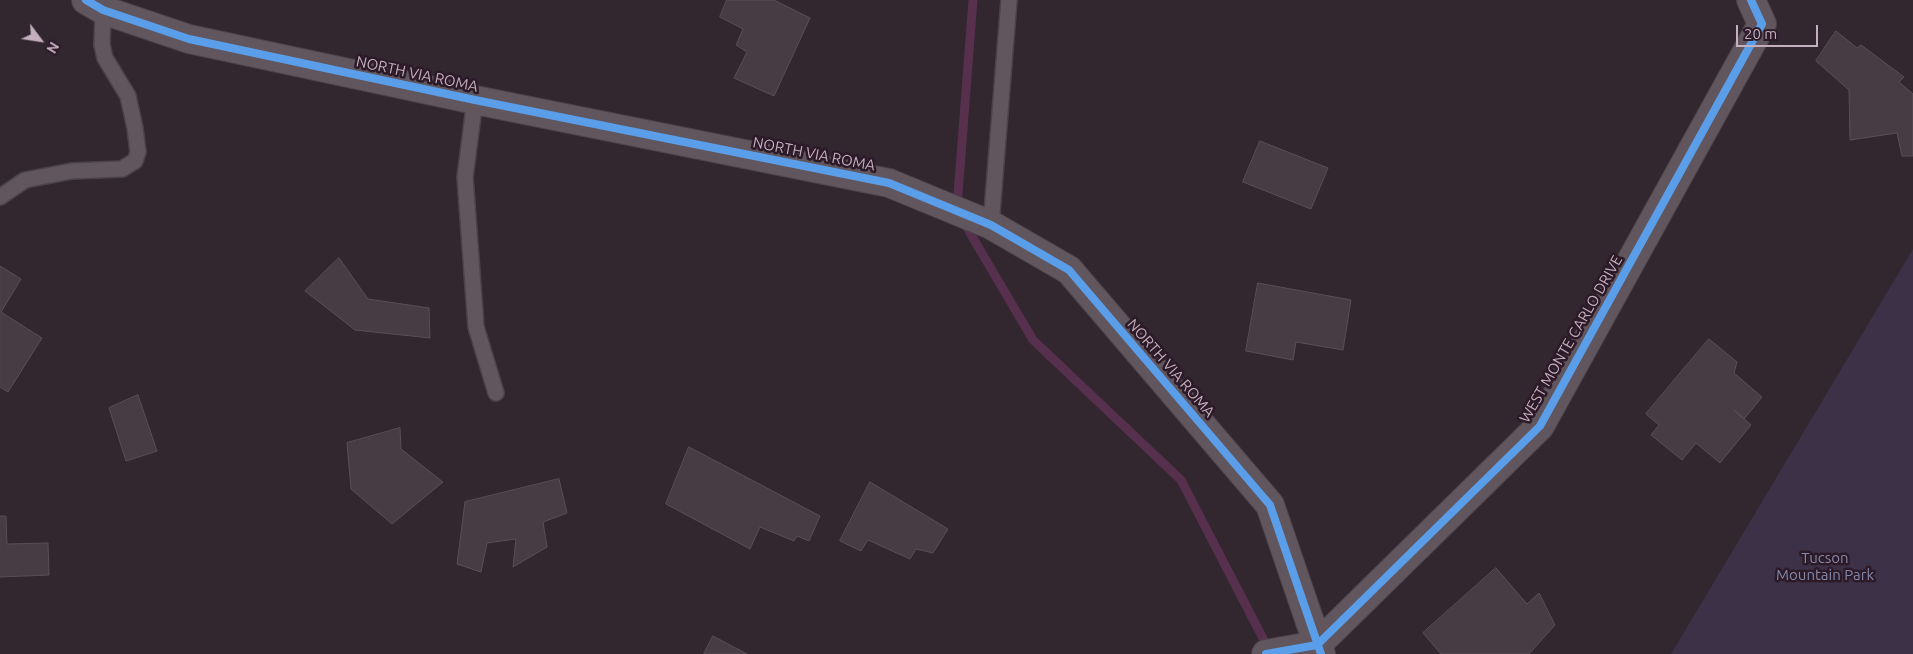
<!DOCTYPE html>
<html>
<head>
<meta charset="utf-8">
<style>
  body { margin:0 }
  #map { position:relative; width:1913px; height:654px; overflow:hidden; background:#32262f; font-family:Ubuntu,sans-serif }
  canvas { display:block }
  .north { position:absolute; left:15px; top:15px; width:50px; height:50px; -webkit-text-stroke:4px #2c1a28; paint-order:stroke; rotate:121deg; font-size:14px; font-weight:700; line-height:20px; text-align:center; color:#c4afbe }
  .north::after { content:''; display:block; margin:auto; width:18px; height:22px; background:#c4afbe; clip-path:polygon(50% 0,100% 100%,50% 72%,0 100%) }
  .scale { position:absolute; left:1736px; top:25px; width:82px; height:22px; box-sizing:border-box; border:2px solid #c4afbe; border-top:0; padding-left:6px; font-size:15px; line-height:18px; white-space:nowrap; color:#c4afbe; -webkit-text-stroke:4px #2c1a28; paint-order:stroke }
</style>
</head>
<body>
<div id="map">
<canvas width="1913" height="654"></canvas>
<div class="north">N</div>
<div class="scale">20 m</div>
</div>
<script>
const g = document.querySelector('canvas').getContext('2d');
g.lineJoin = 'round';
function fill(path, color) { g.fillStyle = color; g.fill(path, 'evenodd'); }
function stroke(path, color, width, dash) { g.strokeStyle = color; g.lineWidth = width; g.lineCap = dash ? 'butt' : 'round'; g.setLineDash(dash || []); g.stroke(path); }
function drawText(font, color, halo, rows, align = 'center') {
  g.font = font + ' Ubuntu,sans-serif'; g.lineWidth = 5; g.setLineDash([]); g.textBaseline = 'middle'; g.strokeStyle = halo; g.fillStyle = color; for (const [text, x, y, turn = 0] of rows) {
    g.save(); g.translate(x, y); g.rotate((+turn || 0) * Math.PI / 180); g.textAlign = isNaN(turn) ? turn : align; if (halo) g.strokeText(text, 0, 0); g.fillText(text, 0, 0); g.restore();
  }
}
const green = new Path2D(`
  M1913,249V654H1671Z`);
const stream = new Path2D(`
  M957,207L973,0
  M963,221L1033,340L1181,480L1269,650`);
const building = new Path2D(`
  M727,0H774L810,18L774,96L734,78L747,52L736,45L743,29L720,17Z
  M1836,31L1857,48L1861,45L1904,77L1899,82L1913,94V156H1902L1897,133L1850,140L1849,90L1816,61Z
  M1260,141L1328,168L1311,209L1243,182Z
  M339,258L368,299L429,308L430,338L355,330L305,291Z
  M0,266L21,279L1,312L42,338L8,392L0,387Z
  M1258,283L1351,300L1343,350L1296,342L1293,360L1246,351Z
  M1709,339L1737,362L1734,373L1762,397L1744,419L1734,410L1751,425L1720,463L1696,443L1682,460L1651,435L1659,425L1646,414Z
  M138,395L157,451L126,461L109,408Z
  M400,428L401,449L443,482L392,524L351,489L347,443Z
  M689,447L820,516L809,541L797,536L794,541L760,527L750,549L666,504Z
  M559,479L567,513L543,522L547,547L513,567L516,539L487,543L481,572L457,564L465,502Z
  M870,482L948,529L933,553L916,549L910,559L868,540L861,551L840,541Z
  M0,516H6L7,544L48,543L49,575L0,577Z
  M1496,568L1527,604L1539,593L1555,625L1529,654H1441L1423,633Z
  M713,636L747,654H704Z`);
const service = new Path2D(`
  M475,100L465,177L476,327L496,393
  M0,197L25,180L72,171L122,169L135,161L138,152L135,128L128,96L105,58L102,45L103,10
  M991,225L1009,0`);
const minor = new Path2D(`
  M86,0L103,10L189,39L475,100L889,183L991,225L1069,270L1270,505L1321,654
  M1266,654L1317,645L1540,426L1762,24L1751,0`);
const cycleway = new Path2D(`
  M86,0L103,10L189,39L475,100L889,183L991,225L1069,270L1270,505L1321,654
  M1266,654L1317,645L1540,426L1762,24L1751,0`);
const streetNames = [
  ["NORTH VIA ROMA",417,74,12],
  ["NORTH VIA ROMA",814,154,11],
  ["WEST MONTE CARLO DRIVE",1571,339,-60],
  ["NORTH VIA ROMA",1171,368,49]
];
const parkNames = [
  ["Tucson",1825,558],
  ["Mountain Park",1825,575]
];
fill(green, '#3d3148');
stroke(stream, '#56304d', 9);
fill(building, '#473c44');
stroke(building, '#5a4e57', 1);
stroke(service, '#4b4249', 18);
stroke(minor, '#4b4249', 30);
stroke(service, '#61565d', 15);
stroke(minor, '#61565d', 28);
stroke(cycleway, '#5a9eea', 8);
drawText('15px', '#c4afbe', '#2c1a28', streetNames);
drawText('15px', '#8589a9', '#2c1a28', parkNames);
</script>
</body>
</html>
